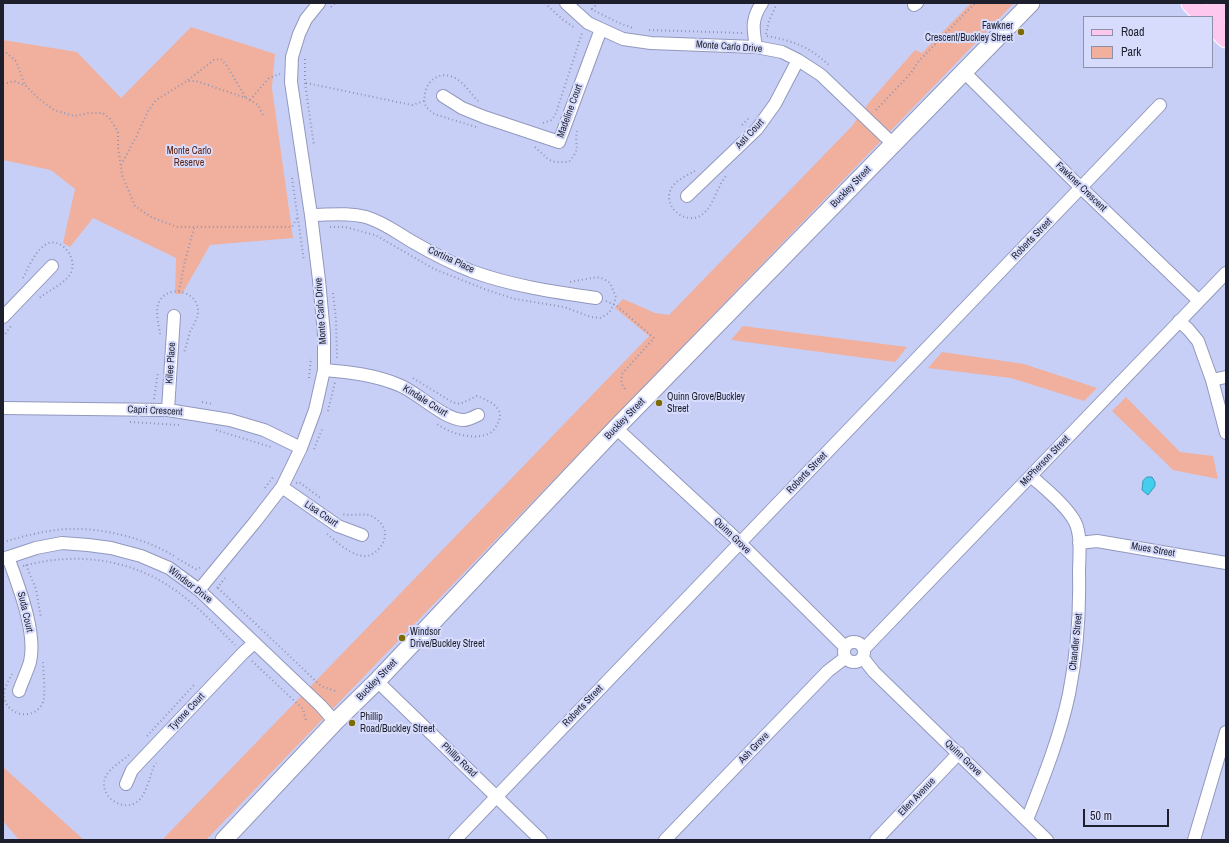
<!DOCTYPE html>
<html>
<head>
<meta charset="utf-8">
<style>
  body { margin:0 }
  #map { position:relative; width:1229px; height:843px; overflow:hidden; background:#c8cff6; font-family:"Archivo Narrow",sans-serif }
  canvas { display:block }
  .frame { position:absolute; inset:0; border:4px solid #1d1f2d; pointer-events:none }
  .legend { position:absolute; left:1083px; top:16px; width:130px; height:52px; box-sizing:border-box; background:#d7dcfc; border:1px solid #8d90a9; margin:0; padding:5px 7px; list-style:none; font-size:12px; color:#1d1f2d }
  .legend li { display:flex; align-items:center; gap:8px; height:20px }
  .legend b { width:20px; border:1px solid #8d90a9 }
  .scale { position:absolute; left:1083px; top:809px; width:86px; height:18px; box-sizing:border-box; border:2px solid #1d1f2d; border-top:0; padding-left:5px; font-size:12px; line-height:14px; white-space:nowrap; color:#1d1f2d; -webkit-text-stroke:3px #d7dcfc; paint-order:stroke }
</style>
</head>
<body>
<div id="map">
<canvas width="1229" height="843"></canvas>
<div class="frame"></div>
<ul class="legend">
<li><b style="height:5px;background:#fdc7ee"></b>Road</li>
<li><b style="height:11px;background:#f0b09d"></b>Park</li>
</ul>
<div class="scale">50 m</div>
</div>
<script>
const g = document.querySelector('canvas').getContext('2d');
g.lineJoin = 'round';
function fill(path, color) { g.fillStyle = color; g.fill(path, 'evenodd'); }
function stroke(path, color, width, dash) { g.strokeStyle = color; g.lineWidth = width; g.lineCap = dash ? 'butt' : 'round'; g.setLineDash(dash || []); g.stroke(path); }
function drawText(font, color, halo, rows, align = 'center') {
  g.font = font + ' "Archivo Narrow",sans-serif'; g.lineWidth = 4; g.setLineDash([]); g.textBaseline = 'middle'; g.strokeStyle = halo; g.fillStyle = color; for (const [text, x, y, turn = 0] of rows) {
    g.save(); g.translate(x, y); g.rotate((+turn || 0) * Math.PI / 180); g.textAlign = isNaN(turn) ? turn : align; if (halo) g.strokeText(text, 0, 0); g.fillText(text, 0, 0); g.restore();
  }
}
const green = new Path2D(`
  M971,3H1014L206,840H162L649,336L615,308L623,299L655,313L669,315L852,126L871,100L915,50L922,53Z
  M191,27L275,54L272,88L293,238L210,245L182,294H175L176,258L93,218L70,247L63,243L75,189L51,170L3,160V40L77,52L121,98Z
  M743,326L907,347L895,362L731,340Z
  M942,352L1024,364L1097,388L1084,401L1011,378L928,368Z
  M1126,397L1180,452L1213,456L1218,479L1173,470L1112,411Z
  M3,767L84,840H19L3,821Z`);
const water = new Path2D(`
  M1147,477H1152L1155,482V486L1148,495L1142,490L1143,481Z`);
const path = new Path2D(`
  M545,3L562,19L575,28
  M331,7L335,3
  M591,9L619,23L633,28
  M592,9L598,3
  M649,30L743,33
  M766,34L769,21L777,3
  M767,36C794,41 810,47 830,66
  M3,50L16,61L25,85
  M305,59V83L314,146
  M188,80L214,60L221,59L227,66L246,98
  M306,83L412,105L424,101
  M3,84L14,81L26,86L39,99L54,110L74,116L89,113H103L110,119L118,132V146L122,175L135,206L151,217L177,227H292L298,216
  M250,100L269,78L280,74
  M876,110L911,73L918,62L975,3
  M543,123L552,120L556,113L582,33
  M742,125L750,117
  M476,127L434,114L426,107C420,90 433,69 453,77C463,81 471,94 478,101
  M535,147L549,160L555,162H569C582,146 574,148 577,131
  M121,165L136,137L148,111L156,100L187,81H196L246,98L258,105L264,117
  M695,171C687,175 677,180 672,187C660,207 688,228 704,213C714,204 717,187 726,176
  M292,178L304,261
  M330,227H345L375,235L434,269L487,290L515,299L564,307L591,317L600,318L609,313L614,304L616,297L610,283L604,279L597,277L570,282
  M23,278C29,266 35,252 45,245C60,234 81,260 69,276C62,285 48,291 39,298
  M179,291L185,261L194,228
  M333,293L336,320L337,360
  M606,301L617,306L654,338L622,374C621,381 621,385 626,390
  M160,334C159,325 154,309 160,300C170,285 196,291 198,309C199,318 193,325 190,332C188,339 186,346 184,353
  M3,337L11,326
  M309,378L311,358
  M413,378L452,402L460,404L477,396C488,400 504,407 499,421C497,425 495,430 490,433C475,441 451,434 437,424
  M154,399L158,372
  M202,402L213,404
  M328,411L335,382
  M130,422L180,425
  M216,430L271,447
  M314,449L323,427
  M296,483L299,482L322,499
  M265,488L273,477
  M327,534C337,542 350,555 364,556C374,557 386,544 385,533C385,528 380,521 375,518C366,511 353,517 342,514
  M3,542C25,536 49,529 72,529C104,528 147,539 174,556
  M178,559L196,569L202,567
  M26,565L36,589L41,618
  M23,566C74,552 128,558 172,588C196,604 215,625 235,645
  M217,588L225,578
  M218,588L321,686L335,691
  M252,661L303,709L306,721
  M12,674C9,680 4,688 4,695C5,716 35,722 43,702C46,695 43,671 43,662
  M147,736L194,685
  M129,755C122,761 110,768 106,776C96,797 127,816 141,798C147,790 150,776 154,766L156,763`);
const minor = new Path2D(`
  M566,3L588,23L623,39L651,43L756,47L782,52L798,60L821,75L893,144
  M914,5L917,3
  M756,47C753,29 751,19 762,3
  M964,72L1073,180L1199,301
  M443,96L462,108L484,117L559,142L601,29
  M687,196L757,129L775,104L798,60
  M311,215C329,215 348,212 366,217C383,222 396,232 411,241C430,252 451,263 471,271C512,286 554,292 596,298
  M3,317L52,266
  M1179,321L1188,329L1198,341L1212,380L1226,433
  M324,370C350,372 375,375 399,385C419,393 444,420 464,420C468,420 474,417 478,415
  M1212,380L1226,377
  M3,408L168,410L230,420L264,430L301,448
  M168,410L174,316
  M616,428L732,535L845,647
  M282,487L338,526L362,535
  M1079,543L1097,541L1226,563
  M8,557C18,585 37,632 30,662C27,672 22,682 19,691
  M3,559L36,548L62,543L88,545L111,548L141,556L169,568L199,590L321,706L335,722
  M199,590L255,522L282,487L301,448L315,410L324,370V334L319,280L311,215L291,82L292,57L299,34L306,19L319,3
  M844 652a10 10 0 1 1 20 0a10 10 0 1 1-20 0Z
  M864,649L1226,273
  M863,658L874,672L1047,840
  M377,681L541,840
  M126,784L132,770L243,653L254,643
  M1027,820C1043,779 1060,737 1069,694C1077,654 1080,614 1079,573C1079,557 1082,536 1075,522C1067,506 1044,488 1031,476
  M455,840L1160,105
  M665,840L828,671L845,658
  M876,840L959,753
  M1194,840L1226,732`);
const secondary = new Path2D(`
  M224,840L335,722L377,681L616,428L1031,3`);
const primary = new Path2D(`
  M1191,3L1205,17
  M1216,3L1226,13
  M1212,24L1226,38`);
const markers = [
  [1021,32,4,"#7d6c06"],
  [659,403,4,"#7d6c06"],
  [402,638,4,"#7d6c06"],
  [352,723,4,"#7d6c06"]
];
const poiNames = [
  ["Fawkner",1013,26,"right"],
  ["Crescent/Buckley Street",1013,38,"right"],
  ["Quinn Grove/Buckley",667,397],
  ["Street",667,409],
  ["Windsor",410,632],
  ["Drive/Buckley Street",410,644],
  ["Phillip",360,717],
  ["Road/Buckley Street",360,729]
];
const streetNames = [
  ["Monte Carlo Drive",729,47,4],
  ["Madeline Court",570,111,-70],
  ["Asti Court",750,134,-47],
  ["Buckley Street",851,187,-46],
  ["Fawkner Crescent",1081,187,44],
  ["Roberts Street",1032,239,-46],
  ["Cortina Place",451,260,25],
  ["Monte Carlo Drive",321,311,-94],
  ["Kilee Place",171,363,-86],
  ["Kindale Court",425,401,32],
  ["Capri Crescent",155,411,3],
  ["Buckley Street",625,419,-46],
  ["McPherson Street",1045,461,-46],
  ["Roberts Street",807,473,-46],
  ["Lisa Court",321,514,34],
  ["Quinn Grove",732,536,44],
  ["Mues Street",1153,550,10],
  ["Windsor Drive",190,585,38],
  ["Suda Court",25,612,77],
  ["Chandler Street",1076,642,-84],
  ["Buckley Street",377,680,-46],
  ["Roberts Street",583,706,-46],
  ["Tyrone Court",187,712,-47],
  ["Ash Grove",754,748,-46],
  ["Quinn Grove",963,758,44],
  ["Phillip Road",459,760,44],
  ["Ellen Avenue",917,797,-46]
];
const parkNames = [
  ["Monte Carlo",189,151],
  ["Reserve",189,163]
];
fill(green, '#f0b09d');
fill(water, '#43cdee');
stroke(water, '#3899b4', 1);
stroke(minor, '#9298bd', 14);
stroke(secondary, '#9298bd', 19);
stroke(primary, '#fff', 21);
stroke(path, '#9095b4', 2, [1, 3]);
stroke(minor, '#fff', 12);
stroke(secondary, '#fff', 17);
stroke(primary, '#fdc7ee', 19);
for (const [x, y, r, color] of markers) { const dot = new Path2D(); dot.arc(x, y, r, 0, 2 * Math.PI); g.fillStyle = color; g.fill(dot); stroke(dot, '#d7dcfc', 1.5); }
drawText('10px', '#1d1f2d', '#d7dcfc', poiNames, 'left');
drawText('10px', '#1d1f2d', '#d7dcfc', streetNames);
drawText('10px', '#602412', '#d7dcfc', parkNames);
</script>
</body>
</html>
